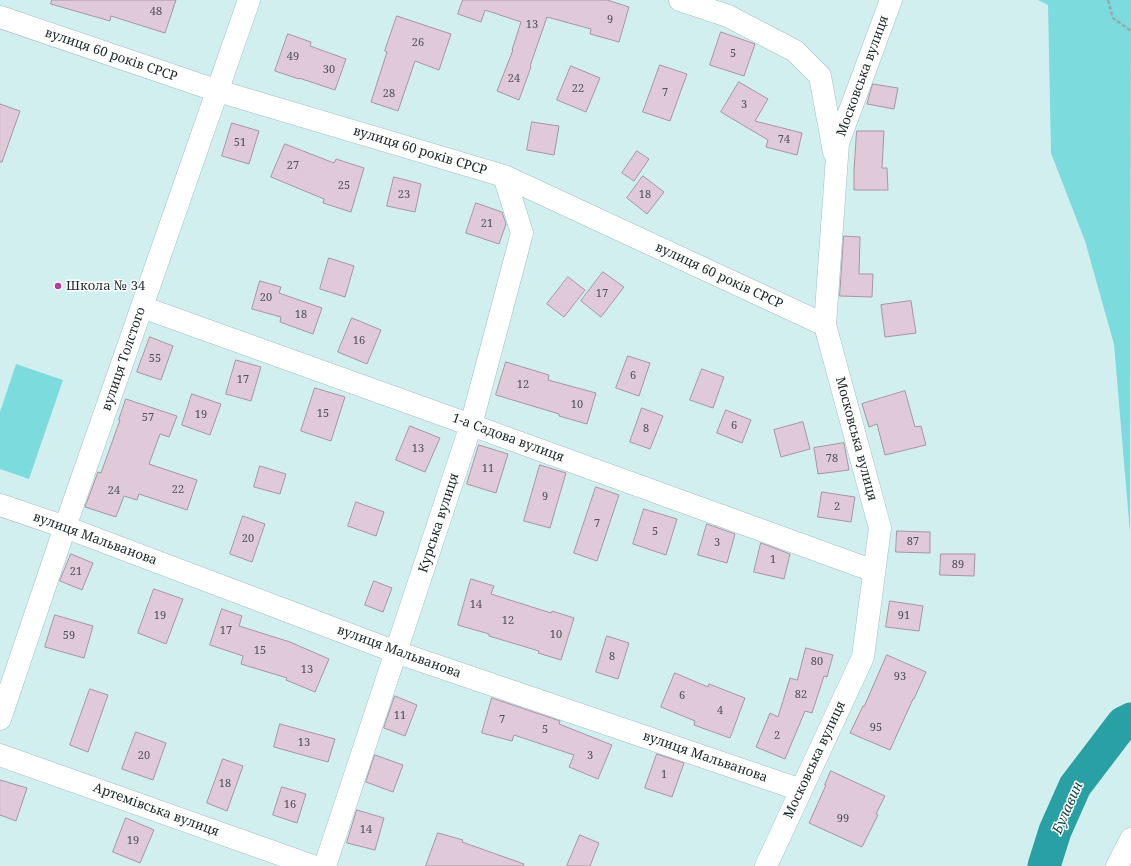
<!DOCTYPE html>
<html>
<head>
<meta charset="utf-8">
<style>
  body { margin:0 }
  canvas { display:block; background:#d1efef }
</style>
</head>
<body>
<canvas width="1131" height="866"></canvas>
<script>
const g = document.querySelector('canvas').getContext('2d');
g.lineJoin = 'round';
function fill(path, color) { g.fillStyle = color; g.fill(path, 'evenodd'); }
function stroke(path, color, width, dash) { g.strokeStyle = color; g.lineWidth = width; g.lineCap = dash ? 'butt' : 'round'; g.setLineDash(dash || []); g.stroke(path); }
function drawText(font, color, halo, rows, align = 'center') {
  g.font = font + ' "Noto Serif",serif'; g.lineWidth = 3; g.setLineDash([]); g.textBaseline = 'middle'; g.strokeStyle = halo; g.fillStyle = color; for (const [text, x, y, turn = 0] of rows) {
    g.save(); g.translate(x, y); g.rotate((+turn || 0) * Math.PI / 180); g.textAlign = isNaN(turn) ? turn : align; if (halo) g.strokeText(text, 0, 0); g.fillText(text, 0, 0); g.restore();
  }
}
const green = new Path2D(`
  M1038,0H1131L1130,533L1114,344L1085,241L1051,153L1048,5Z
  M16,364L63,380L29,479L0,469V412Z`);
const river = new Path2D(`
  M1044,866L1055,831L1075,786L1123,723L1131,719`);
const building = new Path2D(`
  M52,0H176L165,33L111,16L110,21L51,4Z
  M463,0H607L629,7L619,42L590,34L591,29L547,17L530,66L531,67L519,100L497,91L513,50H512L521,22L485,10L481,22L458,14Z
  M397,16L451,34L439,70L415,61L398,111L371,102L387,52L385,51Z
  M721,32L755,44L744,76L710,65Z
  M288,34L311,42L310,46L346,59L335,90L299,78V79L275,71Z
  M660,65L687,74L670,121L643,112Z
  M571,66L600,78L586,112L557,100Z
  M739,82L768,99L755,121L802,133L797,155L766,147L768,140L721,112Z
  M873,84L898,88L894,109L867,104L869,96Z
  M0,104L20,111L2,162H0Z
  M532,122L559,126L554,155L527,150Z
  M232,123L259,131L249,164L222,156Z
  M857,131H884L882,168H887L888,190H854V170Z
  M285,144L334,163L336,159L364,168L351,212L323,203L324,199L271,177Z
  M637,151L649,159L634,181L622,173Z
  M643,176L664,192L647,214L627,198Z
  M394,177L421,184L415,212L387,206Z
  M476,203L502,212L506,224L499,244L466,233Z
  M844,236L860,237L859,274H873L872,297L840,296Z
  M329,258L354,266L345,297L320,289Z
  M603,272L624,287L601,317L581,301Z
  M568,277L585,290L564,317L547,304Z
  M260,281L281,287L279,293L322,308L313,334L280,322L281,317L252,309Z
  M911,301L916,333L885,337L881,305Z
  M352,318L381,330L367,364L338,352Z
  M150,337L173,346L161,380L137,372Z
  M628,356L650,363L639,396L616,388Z
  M236,360L261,367L251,401L226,394Z
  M506,362L549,375L548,380L596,393L587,424L559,416V414L496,395Z
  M702,369L724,377L713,408L690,400Z
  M315,388L345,397L331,441L301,431Z
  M905,391L915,427L921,426L926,445L885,455L877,424L869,427L862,404Z
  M192,394L221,404L210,435L182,425Z
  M126,399L177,416L169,437L160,434L149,464L197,480L187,510L139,494L137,500L124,496L116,517L85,507L98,472L101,473L120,420H119Z
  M642,408L663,416L650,449L630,442Z
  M726,410L751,420L742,443L717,433Z
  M803,422L810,449L781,457L774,430Z
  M410,426L440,438L425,472L396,460Z
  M844,443L849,470L818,474L814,448Z
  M479,445L508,454L496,493L467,484Z
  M540,465L566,473L550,528L524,521Z
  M260,466L286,474L280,494L254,487Z
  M596,487L619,495L597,561L574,553Z
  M822,492L855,497L851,522L818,517Z
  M356,502L384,512L376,536L348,526Z
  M644,509L677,519L666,555L633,544Z
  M243,516L265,524L252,562L230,554Z
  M707,524L735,534L727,563L698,555Z
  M897,531L930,532V553L896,552Z
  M761,543L790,554L784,579L754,572Z
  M71,554L93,563L82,590L60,581Z
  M941,554H975L974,576L940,575Z
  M471,579L494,586L491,594L551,613L552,611L574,618L561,660L538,653L539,651L489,636V634L458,625Z
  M374,581L392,588L383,612L365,605Z
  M154,589L183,599L166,644L138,633Z
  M890,601L923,606L919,631L886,627Z
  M222,609L242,616L239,626L290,642L329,659L315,692L286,680L287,678L241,664L243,656L210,645Z
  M55,615L93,626L84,658L45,647Z
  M607,636L629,643L618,679L596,672Z
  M806,648L833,655L827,677L824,676L812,713L805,711L785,759L756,747L770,713L778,717L790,678L797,680Z
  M887,655L926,672L914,699H913L890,750L850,733L863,706H864Z
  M675,673L708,687L709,684L745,698L730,738L694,725L695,721L661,707Z
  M90,689L108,695L88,752L70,745Z
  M395,696L417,705L405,736L384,728Z
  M492,698L560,721L559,724L612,745L598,779L569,767L574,755L514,735L512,741L482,733Z
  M280,724L335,739L328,762L274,747Z
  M136,732L166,743L153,780L122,769Z
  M657,754L684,763L672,797L645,788Z
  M375,755L403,765L393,792L366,782Z
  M223,759L243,766L227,811L207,803Z
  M831,771L885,796L876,814L878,815L862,847L809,823L826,785H825Z
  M0,780L27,788L16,821L0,815Z
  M282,787L306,794L297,823L273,815Z
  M357,810L384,818L375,850L347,843Z
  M126,818L154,830L140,863L113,852Z
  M438,833L463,840L462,842L524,864L523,866H426Z
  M580,835L599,843L590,866H567Z`);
const path = new Path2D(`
  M1108,0L1113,18L1131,31`);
const minor = new Path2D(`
  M680,0L728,16L795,51L820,76L834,152
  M0,17L218,91L504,176L825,325
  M142,307L471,425L874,571
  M0,505L65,527L396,652L801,790
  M0,719L65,527L249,0
  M0,755L313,866
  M325,866L471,425L522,233L504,176
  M766,866L863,657L880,528L825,325L838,143L891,0
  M1117,866L1131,839`);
const markers = [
  [58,286,4,"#b23f9a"]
];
const numberNames = [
  ["48",156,12],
  ["9",610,20],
  ["13",532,25],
  ["26",418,43],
  ["5",733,54],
  ["49",293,57],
  ["30",329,70],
  ["24",514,79],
  ["22",578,89],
  ["7",665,93],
  ["28",389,94],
  ["3",744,105],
  ["74",784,140],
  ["51",240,143],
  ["27",293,166],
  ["25",344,186],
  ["23",404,195],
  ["18",645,195],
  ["21",487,224],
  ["17",602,294],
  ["20",266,298],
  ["18",301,315],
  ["16",359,341],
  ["55",155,359],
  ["6",633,376],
  ["17",243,380],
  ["12",523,385],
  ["10",577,405],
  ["15",323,414],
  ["19",201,415],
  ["57",148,418],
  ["6",734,426],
  ["8",646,429],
  ["13",418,449],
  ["78",832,459],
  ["11",488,469],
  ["22",178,490],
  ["24",114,491],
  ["9",545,497],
  ["2",837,507],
  ["7",597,524],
  ["5",655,532],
  ["20",248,539],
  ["87",913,542],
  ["3",717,543],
  ["1",773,560],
  ["89",958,565],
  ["21",76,572],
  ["14",476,605],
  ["19",160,616],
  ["91",904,616],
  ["12",508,621],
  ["17",226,631],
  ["10",556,635],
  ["59",69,636],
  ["15",260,651],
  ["8",612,657],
  ["80",817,662],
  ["13",307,670],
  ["93",900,677],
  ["82",801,695],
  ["6",682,696],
  ["4",720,711],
  ["11",400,716],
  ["7",502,720],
  ["95",876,728],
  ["5",545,730],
  ["2",777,736],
  ["13",304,743],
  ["20",144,756],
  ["3",590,756],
  ["1",664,775],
  ["18",225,784],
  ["16",290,805],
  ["99",843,819],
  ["14",366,830],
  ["19",133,841]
];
const streetNames = [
  ["вулиця 60 років СРСР",111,55,19],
  ["Московська вулиця",863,76,-70],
  ["вулиця 60 років СРСР",420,151,17],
  ["вулиця 60 років СРСР",719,276,25],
  ["вулиця Толстого",124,359,-71],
  ["1-а Садова вулиця",508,438,20],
  ["Московська вулиця",856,439,75],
  ["Курська вулиця",439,523,-72],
  ["вулиця Мальванова",95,539,20],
  ["вулиця Мальванова",399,652,20],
  ["вулиця Мальванова",705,757,19],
  ["Московська вулиця",815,760,-65],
  ["Артемівська вулиця",156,810,20]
];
const poiNames = [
  ["Школа № 34",66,286]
];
const waterNames = [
  ["Булавин",1068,808,-66]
];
fill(green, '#7cdbdd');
stroke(river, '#29a0a3', 33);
fill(building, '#e0cad9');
stroke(building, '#a894a2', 1);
stroke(minor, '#a2bfbf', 23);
stroke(path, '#93abab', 2.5, [4, 2]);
stroke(minor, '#fff', 22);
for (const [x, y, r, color] of markers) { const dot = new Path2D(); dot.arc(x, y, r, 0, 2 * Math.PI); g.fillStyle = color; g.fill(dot); stroke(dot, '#fff', 1.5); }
drawText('11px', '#4e5155', null, numberNames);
drawText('13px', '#1e2929', '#fff', streetNames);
drawText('13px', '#1e2929', '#fff', poiNames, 'left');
drawText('italic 14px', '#154748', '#fff', waterNames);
</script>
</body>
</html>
